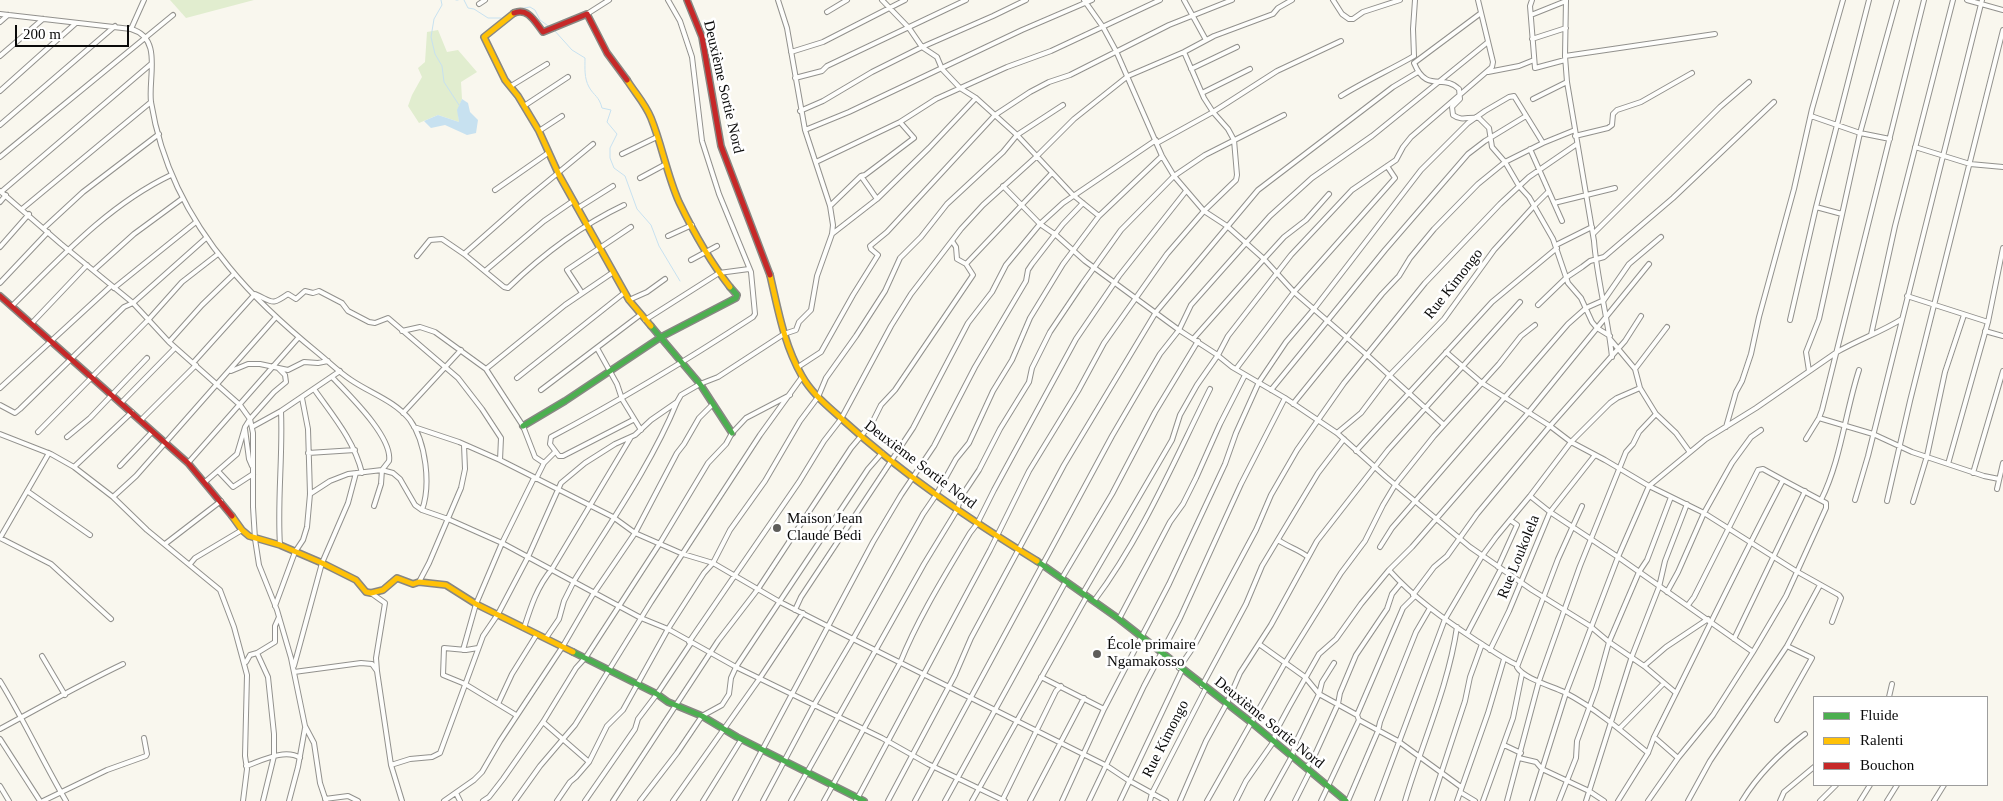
<!DOCTYPE html>
<html>
<head>
<meta charset="utf-8">
<style>
  body { margin:0 }
  #map { position:relative; width:2003px; height:801px; overflow:hidden; background:#f9f7ee; font-family:"Times New Roman",serif }
  canvas { display:block }
  .legend { position:absolute; left:1813px; top:696px; width:175px; height:90px; box-sizing:border-box; background:#fff; border:1px solid #9d9d9d; margin:0; padding:6px 9px; list-style:none; font-size:15px; color:#0a0a0a }
  .legend li { display:flex; align-items:center; gap:10px; height:25px }
  .legend b { width:25px; border:1px solid #9d9d9d }
  .scale { position:absolute; left:15px; top:25px; width:114px; height:22px; box-sizing:border-box; border:2px solid #0a0a0a; border-top:0; padding-left:6px; font-size:15px; line-height:18px; white-space:nowrap; color:#0a0a0a; -webkit-text-stroke:4px #fff; paint-order:stroke }
</style>
</head>
<body>
<div id="map">
<canvas width="2003" height="801"></canvas>
<ul class="legend">
<li><b style="height:6px;background:#4caf50"></b>Fluide</li>
<li><b style="height:6px;background:#ffc107"></b>Ralenti</li>
<li><b style="height:6px;background:#c62828"></b>Bouchon</li>
</ul>
<div class="scale">200 m</div>
</div>
<script>
const g = document.querySelector('canvas').getContext('2d');
g.lineJoin = 'round';
function fill(path, color) { g.fillStyle = color; g.fill(path, 'evenodd'); }
function stroke(path, color, width, dash) { g.strokeStyle = color; g.lineWidth = width; g.lineCap = dash ? 'butt' : 'round'; g.setLineDash(dash || []); g.stroke(path); }
function drawText(font, color, halo, rows, align = 'center') {
  g.font = font + ' "Times New Roman",serif'; g.lineWidth = 5; g.setLineDash([]); g.textBaseline = 'middle'; g.strokeStyle = halo; g.fillStyle = color; for (const [text, x, y, turn = 0] of rows) {
    g.save(); g.translate(x, y); g.rotate((+turn || 0) * Math.PI / 180); g.textAlign = isNaN(turn) ? turn : align; if (halo) g.strokeText(text, 0, 0); g.fillText(text, 0, 0); g.restore();
  }
}
const green = new Path2D(`
  M170,0H254L186,18Z
  M438,30L447,52L458,50L477,72L461,82L462,99L458,110L459,122L438,115L419,123L408,106L412,95L422,77L418,68L425,62L427,32Z`);
const water = new Path2D(`
  M462,99L468,103L470,112L478,120L476,133L467,135L445,125L431,128L424,121L438,115L459,122L457,110Z`);
const stream = new Path2D(`
  M441,0L442,5L434,19L431,37L435,54L442,66L444,82L459,105
  M456,0H458
  M464,0L468,8L474,9L488,18H501
  M518,9L530,7L535,10L540,20L551,28
  M554,30L572,50L585,58C585,68 584,78 589,87C594,96 599,96 602,108L611,110L607,122L617,134L610,148V158L614,168L625,176L637,209L651,225L659,246L680,281`);
const street = new Path2D(`
  M882,0L909,28L922,47L937,57L942,69L960,88L976,98L1017,135L1073,195L1099,216
  M1084,0L1103,27L1116,51L1162,156L1174,176L1204,211L1227,226L1264,259L1294,292L1367,355L1444,425
  M1184,0L1206,40
  M1333,0L1342,14L1349,19H1353L1363,12L1400,0
  M1532,0L1530,6L1535,68L1565,60
  M1566,0L1565,56L1567,82L1594,241C1597,280 1608,318 1612,357
  M1967,0L2003,10
  M479,4L485,0
  M827,12L847,0
  M1481,13L1414,63C1427,94 1443,73 1459,89L1460,99L1452,107L1453,115C1463,122 1468,116 1479,118L1489,128L1492,147L1505,162L1519,186L1529,197L1553,239L1568,283L1581,298L1592,322L1597,328L1610,336
  M0,14L131,29C163,38 148,77 151,102C161,164 189,219 229,267C255,299 286,327 318,353C329,362 339,372 351,380C370,393 395,401 410,420C426,442 431,485 422,510
  M587,14L609,0
  M1531,15L1566,1
  M0,22L8,15
  M131,29L144,0
  M1532,39L1566,28
  M791,52L823,42L905,0
  M0,56L43,19
  M1414,56L1413,29L1415,0
  M1565,56L1715,34
  M1191,69L1237,47
  M1488,72L1519,66L1534,60
  M795,78L822,71L827,66L966,0
  M511,86L547,64
  M0,91L76,23
  M1202,93L1250,69
  M1341,96C1365,81 1390,70 1414,56
  M1533,99L1567,82
  M524,106L568,77
  M800,111L823,101L872,72L922,47L993,16L1026,0
  M1811,116L1860,133L1890,139
  M0,125L115,26
  M805,130L849,112L1022,30L1092,0
  M539,131L562,116
  M1575,136L1608,128L1612,125L1613,114L1617,110L1641,102L1692,73
  M1157,143L1213,112L1277,71L1341,41
  M1915,147L1970,164L2003,167
  M1530,149L1562,221
  M622,154L657,137
  M0,157L173,15
  M816,162L900,122L936,99L1007,67L1051,51L1160,0
  M861,176L877,199
  M640,178L666,164
  M1003,186L1040,224L1056,235L1085,261L1179,330L1216,354L1232,367L1285,398L1337,433L1386,477L1470,547L1532,590L1590,626L1609,642L1644,666L1676,693
  M495,190L548,153
  M0,191L61,244L133,303L169,342L240,405L250,419L253,433V507L255,539L259,565L277,610L291,658L305,726L314,743L320,783L326,801
  M1,192L151,64
  M0,202L6,195
  M1554,203L1615,188
  M830,206L861,176L865,175L914,138L900,122
  M1816,207L1842,214
  M578,208L613,186
  M22,209L151,102
  M44,228L83,192L159,134
  M832,234L877,199L929,148L976,98
  M1593,234L1720,107L1749,82
  M668,236L692,225
  M952,241L956,247L957,259L966,264
  M1556,245L1592,227
  M0,247L29,214
  M464,254L504,287L508,288C542,255 582,225 624,205
  M417,256L430,240L442,239L464,254L524,201L593,144
  M691,260L717,246
  M94,270L134,234L183,198
  M485,271L544,221L573,201
  M0,283L48,232
  M114,288L196,222
  M582,293L567,270L631,227
  M1907,296L1988,322
  M629,300L647,292L665,279
  M1538,305L1567,277L1582,267L1590,261L1604,257L1673,198L1774,102
  M12,306C61,257 108,205 171,175
  M645,320L719,273L749,269
  M1790,320L1816,207L1869,0
  M32,323L87,265
  M402,331L420,327L435,332L486,369L523,426L535,457L544,463L536,479
  M1985,331L2003,336
  M1871,335L1895,226L1953,0
  M1194,338L1264,259L1284,237L1306,220L1329,194
  M169,342L202,305L234,274
  M597,348L617,384L622,399L641,430
  M1446,352L1482,383L1550,426L1571,442L1605,460L1649,486L1704,513L1796,571L1839,595L1841,598L1832,622
  M193,363L255,294C273,302 271,306 288,294L296,299L305,291L313,293L319,291L342,303L348,311L369,322L375,323L388,318L458,378L482,409L501,438L500,460
  M798,367L821,352L853,295L878,255L871,249L870,246L887,232L995,115L1030,92L1049,82L1070,75L1169,25L1232,0
  M486,369L565,305L612,273
  M1236,369L1294,292L1395,178L1387,166
  M1635,369L1667,327
  M231,371L248,364H260L288,370L304,362L318,363L328,361
  M1809,371L1806,352L1819,319L1860,133L1897,0
  M332,377C348,394 393,437 389,461L382,470L381,484L374,506
  M517,378L624,293
  M0,388L111,286
  M1640,388L1656,414L1676,433L1689,451
  M314,389C333,416 354,440 362,473
  M541,390L640,315
  M1271,390L1385,250L1468,154L1485,141L1526,116
  M121,403L175,348
  M1293,404L1382,294L1399,276L1410,258L1434,229L1478,184L1505,162L1543,143L1575,130
  M0,405L15,413L20,409L124,307L133,303L206,238
  M403,413L461,350
  M1819,418L1873,434L1912,452L1984,476L1999,479
  M141,420L196,365
  M633,420L563,456H559L550,444L551,437C621,400 687,360 753,317L755,314L751,272L719,194L702,141L692,57L680,21L668,0
  M252,427L281,411L340,371
  M414,427L459,442L500,460L613,517L635,533L683,554L713,563L780,602L835,630L1107,766L1128,780L1166,801
  M1726,427L1736,392L1742,381L1751,354L1759,317L1794,189L1812,109L1843,0
  M245,429L249,459L252,466
  M38,432L149,319L182,282L218,254
  M1337,433L1361,413L1389,376L1444,319L1494,250L1534,206L1548,192
  M0,434L51,454L74,467L113,497L147,530L220,590L234,627L247,675L245,756L247,769L243,801
  M67,437L90,418L147,358
  M1806,439L1819,418L1822,410L1924,0
  M1356,451L1492,302L1557,248
  M308,453L355,450
  M188,463L299,337
  M544,463L555,452
  M1948,464L1988,322L2003,248
  M120,466L152,432
  M74,467L132,412
  M218,471L233,487L253,474
  M1973,473L2003,371
  M205,482L237,454L245,427L250,419L274,392L286,382L285,375L279,369
  M1997,489L2003,463
  M27,491L90,535
  M310,494L330,481L348,474L382,470L393,473L400,479L415,505L422,510L448,519L502,543L641,618L668,629L736,667L882,738L928,764L1005,801
  M1530,496L1550,512L1618,557L1753,652
  M113,497L136,476L276,317
  M1821,500C1841,460 1845,413 1859,370
  M1855,500L1868,456L1982,0
  M1887,501L1910,401L2003,30
  M1913,502L1927,456L1945,372L1964,315
  M1582,506L1558,559L1517,667C1523,678 1551,686 1564,692C1595,708 1622,731 1648,753
  M0,538L51,564L111,619
  M0,538L49,453
  M1278,540C1288,547 1298,549 1308,557
  M165,544L221,501
  M280,545C277,501 283,456 281,411
  M1380,547L1392,528L1568,324L1586,308L1604,300L1629,264L1661,237
  M190,564L195,558L242,530
  M1498,567L1517,525L1510,520
  M1389,570C1414,598 1445,620 1477,641C1490,649 1502,658 1517,665
  M1062,578L1112,494L1155,412L1198,341
  M419,582L429,563L461,488L465,469L464,445
  M1667,592L1678,572L1704,513L1732,463L1751,437L1761,430
  M371,593L385,603L376,658L377,671
  M1083,593L1172,440L1180,415L1197,385L1218,355L1228,336L1291,255L1352,190L1396,160L1403,147L1411,137L1492,67L1493,62L1478,0
  M1413,595L1434,567L1447,556L1477,514L1550,426L1625,341L1641,316
  M1094,601C1142,537 1174,461 1210,389
  M1688,605L1694,597L1758,470L1763,469L1783,480
  M275,606L295,552L303,540L307,527L310,494L308,429L302,398
  M795,610L801,597L913,428L968,323L992,292L1006,265L1040,224L1063,203L1156,140
  M1119,619L1170,522L1183,504L1196,478L1220,424L1245,375
  M524,628C531,606 537,587 552,569L631,437
  M1467,634L1501,569
  M546,638L559,619L564,601L574,581C610,523 651,465 677,402
  M1734,639L1805,491
  M689,642L799,482L824,441L841,419L891,326L911,294L961,229L983,205L1036,157L1074,119L1128,76L1184,52L1214,36L1273,14L1278,8L1292,0
  M1259,644L1305,677L1319,694L1357,715L1359,720L1398,741L1461,787
  M478,648L466,650L444,648L443,675L465,684L516,715
  M463,650L476,604L502,543L534,478
  M1490,650L1509,611L1550,512L1595,455
  M257,653L268,677L274,734V756L263,801
  M42,656L65,695
  M246,662L250,655L257,653L275,642V626L279,617
  M294,666L322,563L348,503L356,473
  M1644,666L1666,647L1708,619
  M1179,668L1194,646L1256,530L1271,495L1297,450L1344,383L1425,283L1500,204L1529,177L1577,144
  M294,672L361,663L372,664L377,671L391,765L402,801
  M1041,677L1104,709
  M0,681C24,720 43,762 66,801
  M1202,686L1246,604L1262,566L1318,473L1344,439
  M1889,697L1892,684
  M498,704L512,674L537,634
  M1357,715L1403,608L1415,596
  M1777,720L1812,658L1787,646
  M543,722L589,762
  M0,729C41,707 81,684 123,664
  M1619,729L1664,683
  M1654,737L1678,758
  M0,739L40,801
  M1504,745L1521,753
  M1519,758L1536,762L1542,769L1589,791L1604,801
  M391,765L410,759L432,757L440,753L483,636L498,614L528,557L561,483L585,463L615,444L635,435L651,420L677,402L681,395L700,384L718,377L784,334L796,330L799,322L811,310L817,276L832,234L833,225L830,206L805,130L787,28L778,0
  M246,766C261,761 285,748 300,758
  M1306,768L1313,759L1338,704L1340,693L1356,655L1387,609L1392,594L1401,583
  M0,786L9,801
  M1460,792L1475,801
  M456,793L460,801
  M325,799L348,796L358,801
  M43,801L107,770L146,756L147,754L144,738
  M289,801L298,767L305,728
  M444,801L474,780L482,772L500,741L563,646L592,596L635,533L677,453L684,444L699,418L713,404
  M483,801L489,797L503,779L543,722L576,668L586,657L660,543L708,463L726,444L732,433L746,418L790,395
  M515,801L540,766L575,725L651,602L760,435L802,377
  M557,801L570,782L576,777L589,762L607,726L623,710L668,629L704,573L713,563L730,530L765,481L800,421L818,397L826,378L856,336L885,291L900,258L921,237L947,204L1003,152L1017,135L1063,105
  M585,801L635,729L638,719L657,694L691,643
  M613,801L718,641L758,589L851,448L872,423L881,405L895,390L973,275L966,264L1052,173
  M640,801L677,753L702,716L722,705L729,694L731,678L736,667L868,469L882,453
  M673,801L760,678L803,613
  M703,801L741,740
  M735,801L873,542L901,495L934,446L975,367L1026,281L1028,270L1032,264L1063,224L1083,203
  M763,801L814,705L853,639L923,514L936,495L956,459L969,443L993,391L1012,360L1030,318L1063,264L1099,216L1162,156
  M791,801L924,564L957,510L961,497L979,470L1000,429L1029,382L1032,368L1050,332L1083,283L1121,230L1174,176L1205,155L1284,115
  M824,801L900,663C918,618 945,575 970,533L977,524L994,490L1076,339L1119,276L1186,191
  M856,801L990,550L1029,471L1078,391L1104,343L1167,254L1204,211L1236,180L1237,175L1234,140L1228,129L1213,112L1204,98L1184,52
  M888,801L955,675L971,638L1064,465L1156,312L1258,190L1393,87L1418,72
  M915,801L1112,436L1160,354L1179,330L1191,305L1270,216L1312,178L1372,136L1488,42
  M945,801L1066,581
  M972,801L1087,596
  M1002,801L1056,691L1061,686
  M1030,801L1084,698
  M1062,801L1104,709L1169,584L1225,464L1236,433L1259,382L1286,342L1314,309L1421,170L1468,123L1485,111L1509,97L1514,96L1543,143
  M1089,801L1144,686L1180,618L1241,484L1285,398
  M1120,801L1182,670
  M1150,801L1152,793L1206,688
  M1180,801L1206,741L1227,703L1240,673L1271,625L1317,541L1388,450L1520,302
  M1207,801L1285,663L1341,573L1365,541L1383,505L1395,485L1434,436L1499,364L1521,336L1535,325
  M1236,801L1246,781L1274,741L1275,733L1289,707L1319,654L1336,639L1361,604L1389,570L1412,547L1528,413L1649,264
  M1267,801L1292,756L1296,742L1319,694L1322,682L1334,663
  M1295,801L1310,771
  M1321,801L1359,720
  M1348,801L1378,731L1380,722L1416,632L1430,608
  M1377,801L1445,619L1482,556L1496,537L1530,496L1571,442L1610,403L1617,398L1640,388L1635,369L1610,339
  M1405,801C1422,743 1448,688 1457,627
  M1432,801L1465,701L1470,677L1482,644
  M1457,801L1488,713L1504,659
  M1483,801L1513,718L1522,674
  M1507,801L1539,681L1580,566L1626,452L1633,444L1639,432L1656,414
  M1532,801L1566,693L1618,557L1649,486L1706,439L1756,408L1837,352C1858,340 1881,332 1902,319
  M1559,801L1576,758L1577,741L1596,689L1609,642L1639,572L1647,560L1671,497
  M1586,801L1632,656L1659,587L1665,561L1687,504
  M1618,801L1648,753L1654,737C1697,652 1738,565 1783,480L1826,503V508L1786,596L1753,652L1713,715L1678,758L1648,801
  M1688,801L1710,761L1787,646L1820,585
  M1742,801C1759,773 1780,753 1805,734
  M1780,801L1784,792L1814,767
  M1820,801L1836,785
  M1860,801L1870,785
  M1887,801L1897,785
  M1934,801L1944,785`);
const fast = new Path2D(`
  M651,326L700,384L732,433
  M523,426L565,401L661,337L736,298L737,295L730,287
  M1037,561L1119,619L1252,723L1346,801
  M573,652L657,694L668,702L702,716L737,737L864,801`);
const slow = new Path2D(`
  M514,13L484,37L505,80L518,96L539,131L559,175L629,300L651,326
  M627,80C635,93 645,103 651,118C662,145 667,175 679,202C692,229 712,264 730,287
  M770,275C778,309 784,345 802,376C812,394 829,407 843,420C902,474 969,519 1037,561
  M232,516L242,530L249,536L280,545L322,563L356,580L366,592L371,593L383,590L397,578L413,584L419,582L446,585L476,604L573,652`);
const jam = new Path2D(`
  M687,0L702,37L721,146L770,275
  M514,13C528,7 535,22 543,32L587,14L607,53L627,80
  M0,296L188,463L232,516`);
const markers = [
  [777,528,5,"#5e5d5a"],
  [1097,654,5,"#5e5d5a"]
];
const streetNames = [
  ["Deuxième Sortie Nord",723,87,77],
  ["Rue Kimongo",1454,284,-52],
  ["Deuxième Sortie Nord",920,465,37],
  ["Rue Loukolela",1519,557,-68],
  ["Deuxième Sortie Nord",1269,723,39],
  ["Rue Kimongo",1166,739,-63]
];
const poiNames = [
  ["Maison Jean",787,519],
  ["Claude Bedi",787,536],
  ["École primaire",1107,645],
  ["Ngamakosso",1107,662]
];
fill(green, '#e1edcf');
fill(water, '#c7e1f0');
stroke(stream, '#c7e1f0', 1);
stroke(street, '#92918d', 6);
stroke(fast, '#888783', 8);
stroke(slow, '#888783', 8);
stroke(jam, '#888783', 8);
stroke(street, '#fefefc', 4);
stroke(fast, '#4caf50', 5);
stroke(slow, '#ffc107', 5);
stroke(jam, '#c62828', 5);
for (const [x, y, r, color] of markers) { const dot = new Path2D(); dot.arc(x, y, r, 0, 2 * Math.PI); g.fillStyle = color; g.fill(dot); stroke(dot, '#fff', 2); }
drawText('15px', '#0a0a0a', '#fff', streetNames);
drawText('15px', '#0a0a0a', '#fff', poiNames, 'left');
</script>
</body>
</html>
